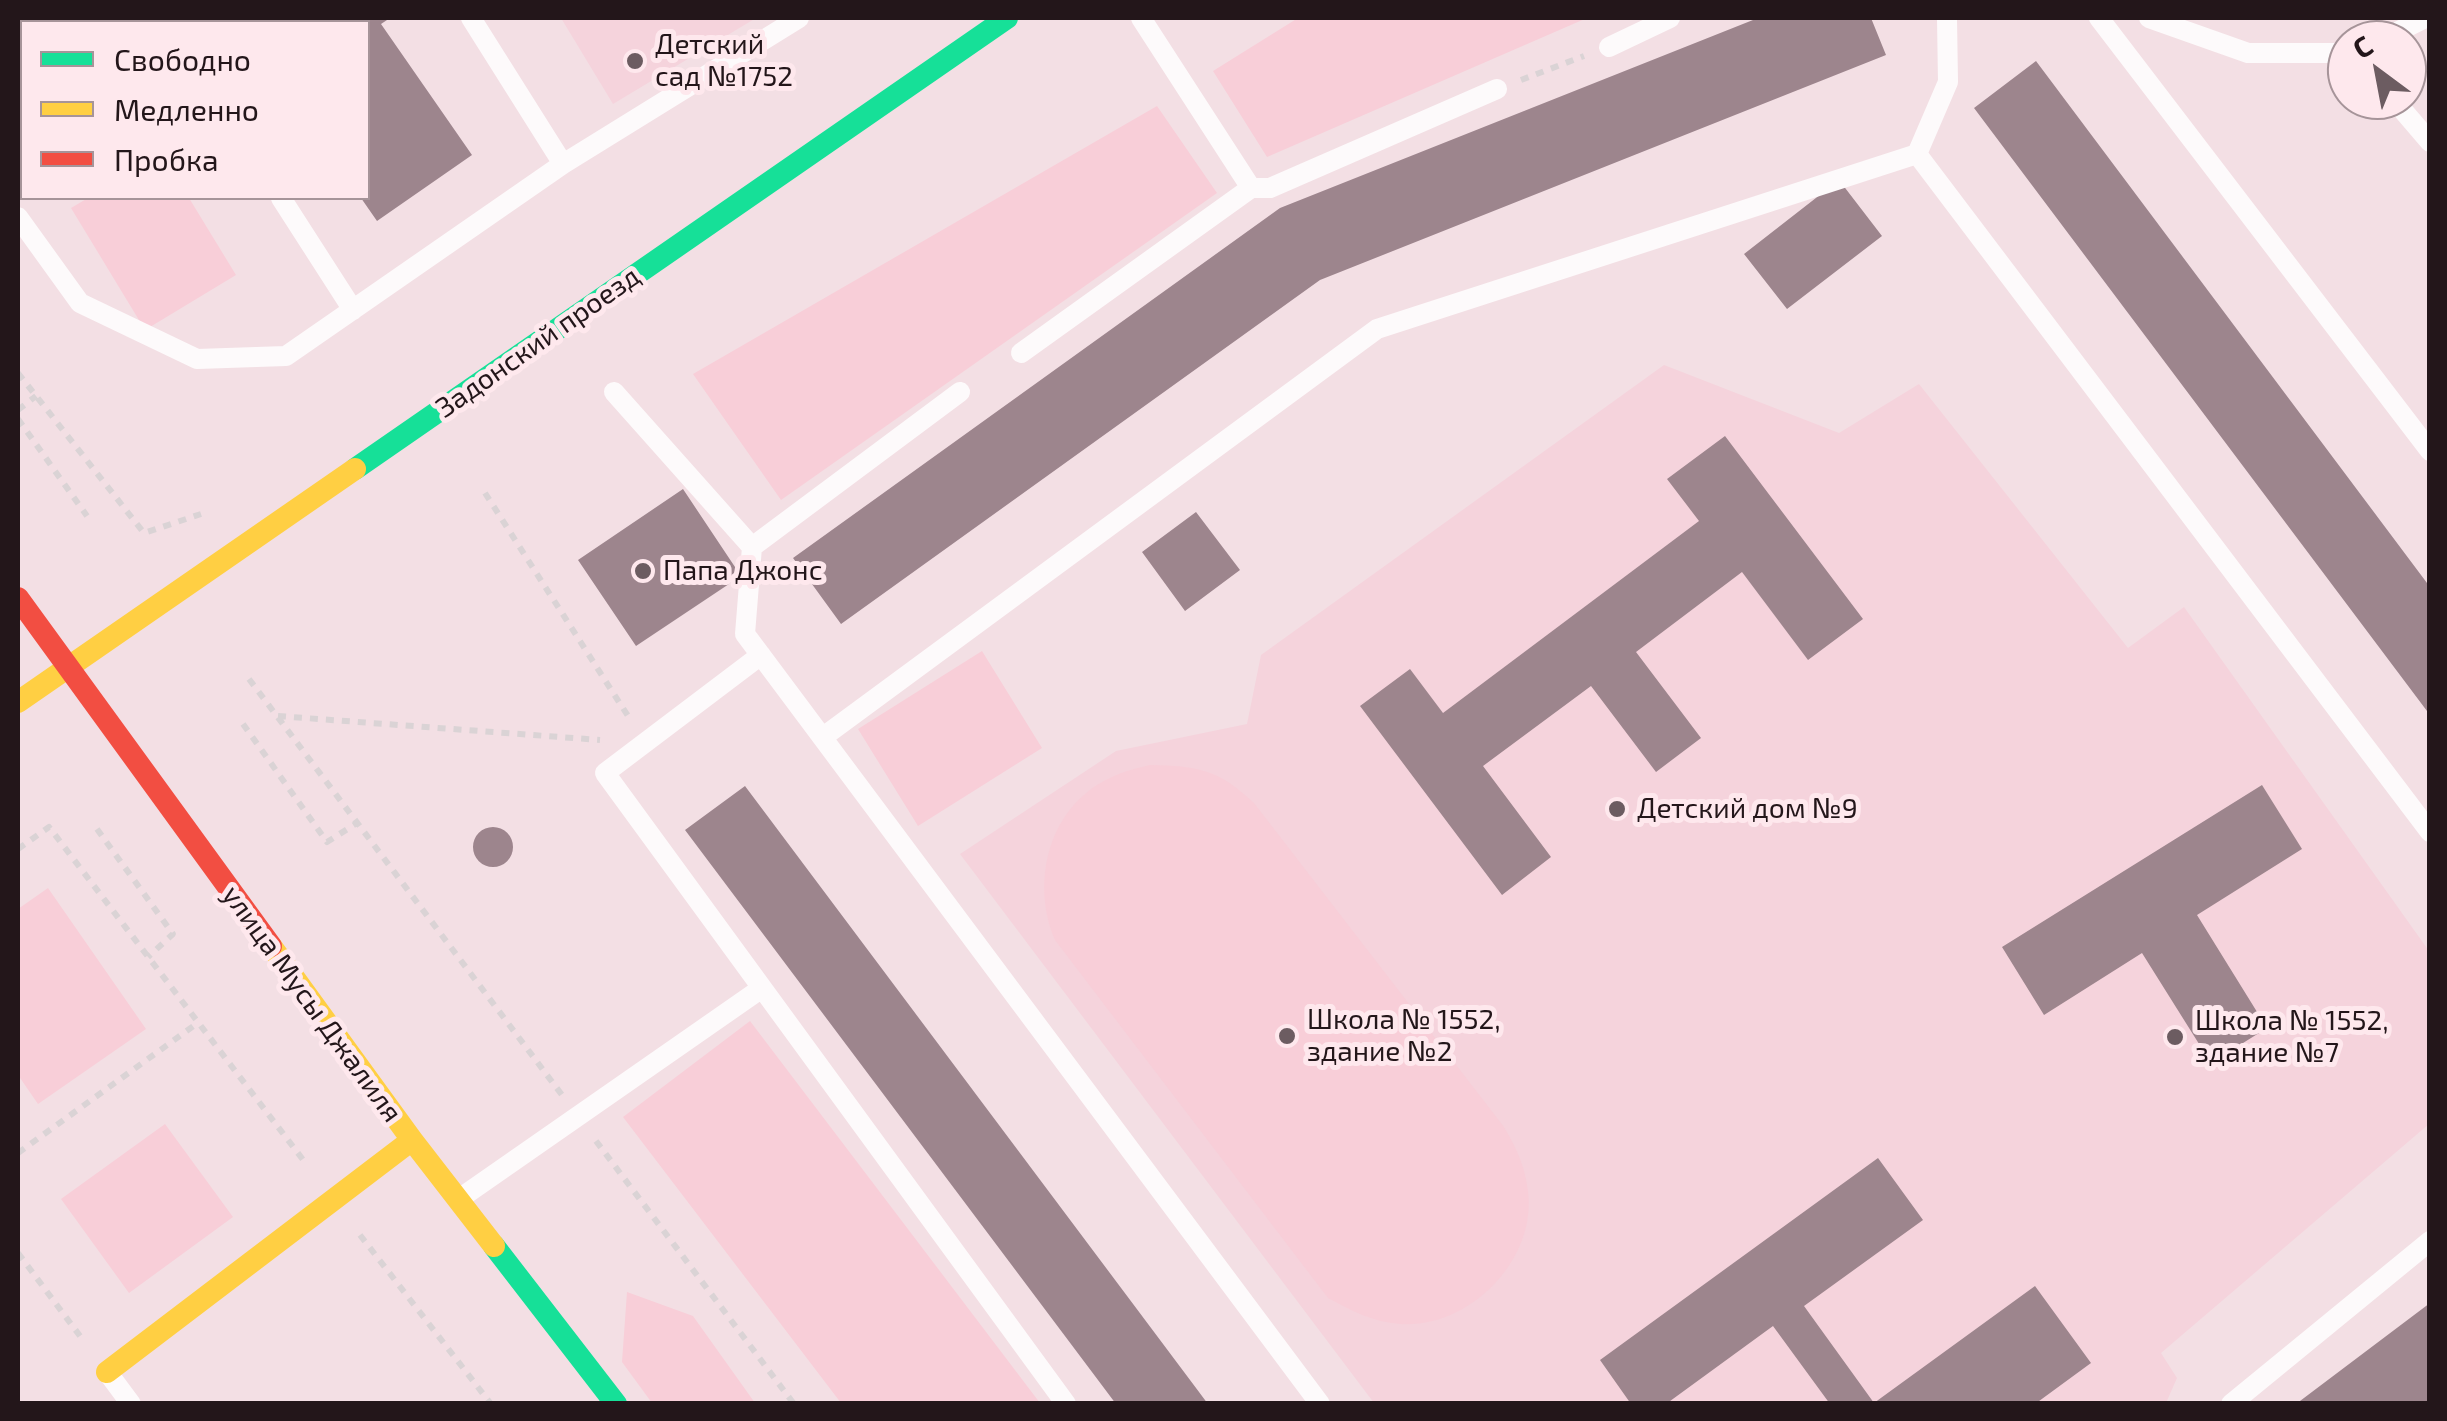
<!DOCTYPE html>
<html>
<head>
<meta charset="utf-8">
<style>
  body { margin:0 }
  #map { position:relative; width:2447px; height:1421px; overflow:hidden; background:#f3dfe4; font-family:"Exo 2",sans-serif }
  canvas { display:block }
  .frame { position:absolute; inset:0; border:20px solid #23161a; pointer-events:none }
  .legend { position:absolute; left:20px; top:20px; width:350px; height:180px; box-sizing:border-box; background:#fee8ed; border:2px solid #a69499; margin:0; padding:12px 18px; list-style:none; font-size:30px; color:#23161a }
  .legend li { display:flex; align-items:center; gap:20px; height:50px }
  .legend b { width:50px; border:2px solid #a69499 }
  .north { position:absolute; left:2327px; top:20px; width:100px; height:100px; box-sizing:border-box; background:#fee8ed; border:2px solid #a69499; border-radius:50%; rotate:328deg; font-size:28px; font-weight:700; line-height:40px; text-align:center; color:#23161a }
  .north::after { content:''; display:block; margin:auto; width:35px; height:45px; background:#6c5c61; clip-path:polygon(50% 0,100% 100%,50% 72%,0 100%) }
</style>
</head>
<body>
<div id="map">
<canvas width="2447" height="1421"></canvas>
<div class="frame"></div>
<ul class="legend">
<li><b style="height:12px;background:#16e098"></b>Свободно</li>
<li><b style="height:12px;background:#ffcf43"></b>Медленно</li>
<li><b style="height:12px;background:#f24e42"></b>Пробка</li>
</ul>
<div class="north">С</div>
</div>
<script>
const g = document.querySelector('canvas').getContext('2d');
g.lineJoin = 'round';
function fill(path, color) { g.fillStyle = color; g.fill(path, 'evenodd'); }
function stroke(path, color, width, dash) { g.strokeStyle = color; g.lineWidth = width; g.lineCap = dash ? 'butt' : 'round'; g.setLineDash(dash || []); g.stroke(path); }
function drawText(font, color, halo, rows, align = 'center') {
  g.font = font + ' "Exo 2",sans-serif'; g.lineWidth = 10; g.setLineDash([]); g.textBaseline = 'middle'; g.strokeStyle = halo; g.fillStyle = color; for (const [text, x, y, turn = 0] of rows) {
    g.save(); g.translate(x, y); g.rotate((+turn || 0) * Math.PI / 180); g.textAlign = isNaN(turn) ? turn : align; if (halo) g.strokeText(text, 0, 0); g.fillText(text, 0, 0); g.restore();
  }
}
const built = new Path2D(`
  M561,18H756L613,104Z
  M1664,365L1839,433L1919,384L2128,648L2184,607L2429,951V1124L2161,1353L2177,1378L2166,1403H1374L960,854L1116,751L1247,724L1261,655Z`);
const green = new Path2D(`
  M1298,18H1587L1267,157L1213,71Z
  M1157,106L1217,193L781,500L693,374Z
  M88,198H189L236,275L145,330L71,208Z
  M982,651L1042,748L918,826L858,729Z
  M1150,765C1198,766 1218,769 1254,803L1504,1127C1516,1147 1525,1166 1528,1191C1537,1260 1469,1329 1400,1324C1373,1322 1352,1311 1328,1298L1055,940C1030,881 1049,805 1112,777C1124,771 1138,768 1150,765Z
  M48,888L146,1029L38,1104L18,1075V909Z
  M750,1021L1040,1403H841L623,1117Z
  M165,1124L233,1217L129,1293L61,1199Z
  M627,1292L693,1316L755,1403H652L622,1362Z`);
const building = new Path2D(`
  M303,18H390L381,24L472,155L377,221L361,198H368V22H307Z
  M1758,18H1871L1886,55L1320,280L841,624L793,558L1280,208Z
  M2036,61L2430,587V715L1974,108Z
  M1839,180L1882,236L1787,309L1744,254Z
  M1725,436L1863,619L1808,660L1742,572L1636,652L1701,738L1656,772L1591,686L1483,766L1551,857L1502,895L1360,706L1410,669L1443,713L1699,521L1667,479Z
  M683,489L741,576L636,646L578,560Z
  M1196,512L1240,570L1185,611L1142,552Z
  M2262,785L2302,849L2197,915L2267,1028L2211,1063L2142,953L2044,1015L2002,947Z
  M745,786L1208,1404H1116L685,830Z
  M473 847a20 20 0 1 1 40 0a20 20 0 1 1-40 0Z
  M1878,1158L1923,1220L1804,1306L1874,1403L2035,1286L2091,1363L2035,1404H1830L1773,1326L1666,1404H1631L1600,1360Z
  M2430,1303V1404H2296Z`);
const path = new Path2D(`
  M106,22L115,18
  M18,70L22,67
  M1521,80L1584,56
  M18,100L22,101
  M18,373L144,533L201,514
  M18,410L36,396
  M18,419L87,516
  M485,493L628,716
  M249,679L562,1095
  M278,716L600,740
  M243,724L327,842L357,823
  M97,829L173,934L148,957
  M18,849L49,827L304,1161
  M596,1141L794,1404
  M18,1153L199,1022
  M360,1235L491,1404
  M18,1253L80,1336`);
const lane = new Path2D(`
  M244,18L247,22
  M471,18L563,164
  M1947,18L1948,82L1917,154L2430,832
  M2099,18L2430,451
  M2149,18L2248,53H2347
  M2381,40L2425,18
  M1609,47L1670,18
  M2394,100L2430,142
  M1251,188H1270L1497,89
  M281,198L353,310
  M18,217L80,303L197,359L286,356L563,164L799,18
  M1021,353L1251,188L1141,18
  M614,392L752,547L960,392
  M752,547L745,634L1320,1404
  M761,655L605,773L1066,1404
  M823,737L1377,329L1917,154
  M459,1199L762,988
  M108,1373L131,1404
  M2231,1404L2430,1241`);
const fast = new Path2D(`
  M355,469L1007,18
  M494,1246L616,1404`);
const slow = new Path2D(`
  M18,702L355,469
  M271,946L412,1140L494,1246
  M107,1372L412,1140`);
const jam = new Path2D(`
  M18,598L271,946`);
const markers = [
  [635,61,10,"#6c5c61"],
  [643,571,10,"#6c5c61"],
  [1617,809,10,"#6c5c61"],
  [1287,1036,10,"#6c5c61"],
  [2175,1037,10,"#6c5c61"]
];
const poiNames = [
  ["Детский",655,45],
  ["сад №1752",655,77],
  ["Папа Джонс",663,571],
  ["Детский дом №9",1637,809],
  ["Школа № 1552,",1307,1020],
  ["здание №2",1307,1052],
  ["Школа № 1552,",2195,1021],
  ["здание №7",2195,1053]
];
const streetNames = [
  ["Задонский проезд",538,342,-35],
  ["улица Мусы Джалиля",312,1004,54]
];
fill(built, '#f5d3dc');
fill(green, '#f8ced8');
fill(building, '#9d858d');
stroke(path, '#dad3d5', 6, [8, 8]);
stroke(lane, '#fdfafb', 20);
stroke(fast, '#16e098', 22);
stroke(slow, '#ffcf43', 22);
stroke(jam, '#f24e42', 22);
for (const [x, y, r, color] of markers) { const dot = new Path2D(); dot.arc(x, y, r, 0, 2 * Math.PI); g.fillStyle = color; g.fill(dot); stroke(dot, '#fee8ed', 4); }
drawText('28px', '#23161a', '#fee8ed', poiNames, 'left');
drawText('28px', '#23161a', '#fee8ed', streetNames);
</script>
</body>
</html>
